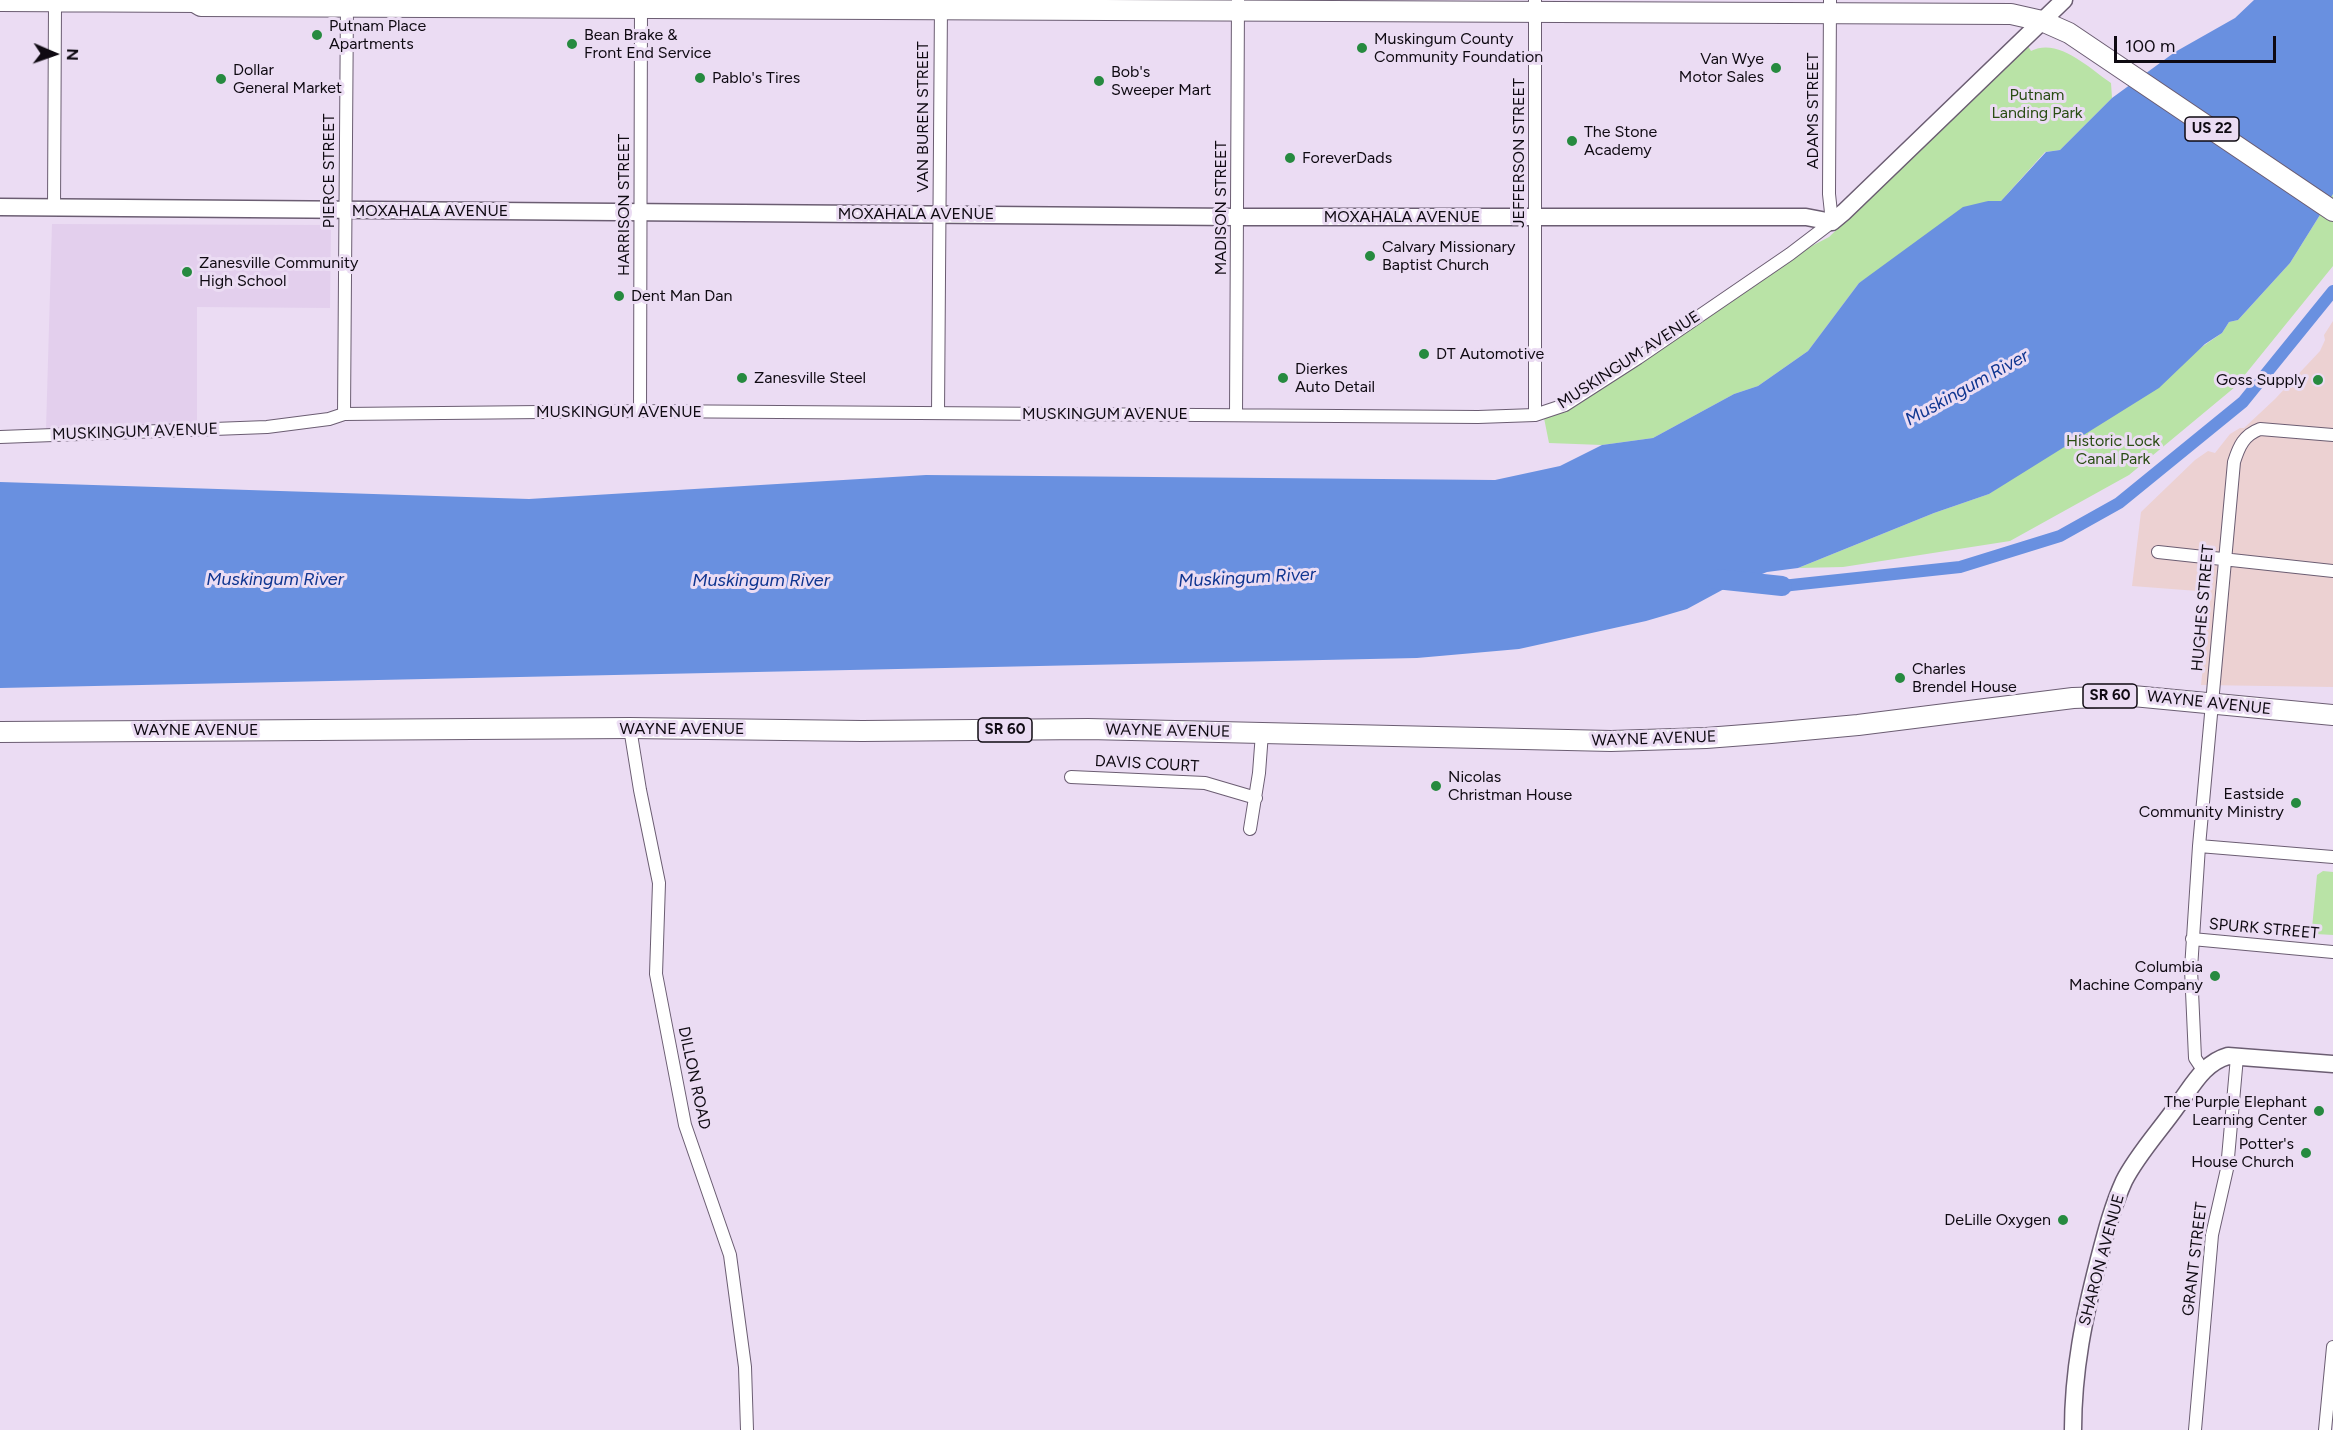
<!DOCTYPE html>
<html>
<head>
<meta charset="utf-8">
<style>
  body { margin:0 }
  #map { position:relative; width:2333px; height:1430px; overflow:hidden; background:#ebdcf3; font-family:Figtree,sans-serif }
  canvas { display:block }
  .north { position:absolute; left:24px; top:24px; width:60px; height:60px; -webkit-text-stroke:4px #ebdcf3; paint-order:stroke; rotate:92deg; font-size:16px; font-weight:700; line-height:24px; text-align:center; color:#0f0a12 }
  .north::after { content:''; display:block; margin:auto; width:21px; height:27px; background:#0f0a12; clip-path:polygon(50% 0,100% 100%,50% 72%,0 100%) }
  .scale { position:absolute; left:2114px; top:36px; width:162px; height:27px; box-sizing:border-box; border:3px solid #0f0a12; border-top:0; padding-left:8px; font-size:18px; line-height:21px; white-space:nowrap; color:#0f0a12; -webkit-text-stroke:4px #ebdcf3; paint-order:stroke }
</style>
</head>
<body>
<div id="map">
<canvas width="2333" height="1430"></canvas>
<div class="north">N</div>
<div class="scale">100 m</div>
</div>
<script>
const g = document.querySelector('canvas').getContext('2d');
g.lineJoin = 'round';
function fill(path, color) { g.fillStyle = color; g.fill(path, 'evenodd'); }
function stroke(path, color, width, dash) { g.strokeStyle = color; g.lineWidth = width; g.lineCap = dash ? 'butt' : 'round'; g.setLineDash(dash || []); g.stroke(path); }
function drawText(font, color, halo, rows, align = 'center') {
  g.font = font + ' Figtree,sans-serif'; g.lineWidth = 6; g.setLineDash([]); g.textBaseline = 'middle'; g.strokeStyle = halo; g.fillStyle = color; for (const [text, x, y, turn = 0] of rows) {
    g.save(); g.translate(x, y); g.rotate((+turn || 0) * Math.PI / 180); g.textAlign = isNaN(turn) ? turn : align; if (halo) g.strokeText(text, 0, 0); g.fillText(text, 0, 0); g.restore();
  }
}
const commercial = new Path2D(`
  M2333,321V687L2201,685L2211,592L2132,586L2141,512L2195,460L2208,451L2215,453L2230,434L2240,428H2244L2275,399L2320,351L2325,340L2324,335Z`);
const built = new Path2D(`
  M52,224L331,225L330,308L197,307V422L46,429Z`);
const green = new Path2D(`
  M2028,46L2031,51C2058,37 2089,68 2111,83L2112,98L2060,150L2045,152L2001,201H1988L1859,283L1808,351L1758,386L1734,394L1653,438L1602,445L1549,443L1544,418L1576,406L1806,249L1829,237Z
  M2333,194V266L2235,387L2129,475L2010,541L1843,567L1798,568L1934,513L1989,494L2222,333L2229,322L2238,320L2290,263Z
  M2323,871L2333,872V935L2316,934L2312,928L2317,875Z`);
const water = new Path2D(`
  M2254,0H2333V194L2290,263L2238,320L2229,322L2222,333L2205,344L2159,388L1989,494L1934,513L1798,568L1767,572L1724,589L1687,609L1646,621L1519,649L1417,658L0,688V482L529,499L926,475L1495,480L1560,466L1602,445L1653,438L1734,394L1758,386L1808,351L1859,283L1963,207L1988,201H2001L2046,152L2060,150L2112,98L2175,52L2235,18Z`);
const canal = new Path2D(`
  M1782,586L1960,567L2060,536L2119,503L2243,402L2333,291`);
const river = new Path2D(`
  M1716,579L1782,586`);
const street = new Path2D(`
  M0,5L200,6
  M54,208L55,5
  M640,411L641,1
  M938,413L941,4
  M344,414L347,1
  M1236,415L1238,0
  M1535,415V0
  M0,437L267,427L329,419L344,414L640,411L1478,417L1535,415L1565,405L1638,358L1790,254L1832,222L1829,194L1830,0
  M2158,552L2333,571
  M630,728L640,790L659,883L656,974L685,1125L730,1255L745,1367L747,1430
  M1071,777L1205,783L1256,798
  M1250,829L1259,773L1262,733
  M2199,846L2333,857
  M2192,939L2333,952
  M2203,1070L2195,1058L2191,969L2199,846L2234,462C2239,446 2244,435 2260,429L2333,435
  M2195,1430L2212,1235L2227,1169L2237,1057
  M2325,1430L2333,1347`);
const secondary = new Path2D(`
  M0,207L1237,217H1806L1832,222L1844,212L2064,0
  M2073,1430C2073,1370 2084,1317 2099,1259C2106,1232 2113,1205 2124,1181C2137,1155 2161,1129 2177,1106C2192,1087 2203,1063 2228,1056L2333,1064`);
const primary = new Path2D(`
  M191,0L201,6L2011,14L2042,21L2069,33L2333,211
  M0,732L630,728L862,731L1088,729L1611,741L1706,738L1771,733L1858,725L2073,698L2133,696L2333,715`);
const markers = [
  [317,35,6,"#268a3f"],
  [572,44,6,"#268a3f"],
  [1362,48,6,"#268a3f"],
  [1776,68,6,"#268a3f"],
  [700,78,6,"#268a3f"],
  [221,79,6,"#268a3f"],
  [1099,81,6,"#268a3f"],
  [1572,141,6,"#268a3f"],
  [1290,158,6,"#268a3f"],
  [1370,256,6,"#268a3f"],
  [187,272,6,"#268a3f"],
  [619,296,6,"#268a3f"],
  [1424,354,6,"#268a3f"],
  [742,378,6,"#268a3f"],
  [1283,378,6,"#268a3f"],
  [2318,380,6,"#268a3f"],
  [1900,678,6,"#268a3f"],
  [1436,786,6,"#268a3f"],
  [2296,803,6,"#268a3f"],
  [2215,976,6,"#268a3f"],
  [2319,1111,6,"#268a3f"],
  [2306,1153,6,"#268a3f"],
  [2063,1220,6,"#268a3f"]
];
const shields = [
  [2212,129,54],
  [2110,696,54],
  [1005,730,54]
];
const shieldNames = [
  ["US 22",2212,129],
  ["SR 60",2110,696],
  ["SR 60",1005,730]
];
const poiNames = [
  ["Putnam Place",329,26],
  ["Apartments",329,44],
  ["Bean Brake &",584,35],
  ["Front End Service",584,53],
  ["Muskingum County",1374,39],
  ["Community Foundation",1374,57],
  ["Van Wye",1764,59,"right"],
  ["Motor Sales",1764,77,"right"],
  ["Dollar",233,70],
  ["General Market",233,88],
  ["Bob's",1111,72],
  ["Sweeper Mart",1111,90],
  ["Pablo's Tires",712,78],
  ["The Stone",1584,132],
  ["Academy",1584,150],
  ["ForeverDads",1302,158],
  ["Calvary Missionary",1382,247],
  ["Baptist Church",1382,265],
  ["Zanesville Community",199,263],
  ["High School",199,281],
  ["Dent Man Dan",631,296],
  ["DT Automotive",1436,354],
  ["Dierkes",1295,369],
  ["Auto Detail",1295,387],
  ["Zanesville Steel",754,378],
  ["Goss Supply",2306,380,"right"],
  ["Charles",1912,669],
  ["Brendel House",1912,687],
  ["Nicolas",1448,777],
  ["Christman House",1448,795],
  ["Eastside",2284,794,"right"],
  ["Community Ministry",2284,812,"right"],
  ["Columbia",2203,967,"right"],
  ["Machine Company",2203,985,"right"],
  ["The Purple Elephant",2307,1102,"right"],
  ["Learning Center",2307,1120,"right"],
  ["Potter's",2294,1144,"right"],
  ["House Church",2294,1162,"right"],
  ["DeLille Oxygen",2051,1220,"right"]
];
const parkNames = [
  ["Putnam",2037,95],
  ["Landing Park",2037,113],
  ["Historic Lock",2113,441],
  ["Canal Park",2113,459]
];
const streetNames = [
  ["ADAMS STREET",1813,111,-90],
  ["VAN BUREN STREET",923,117,-90],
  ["JEFFERSON STREET",1519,153,-90],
  ["PIERCE STREET",329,171,-90],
  ["HARRISON STREET",624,205,-90],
  ["MADISON STREET",1221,208,-90],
  ["MOXAHALA AVENUE",430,211],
  ["MOXAHALA AVENUE",916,214],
  ["MOXAHALA AVENUE",1402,217],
  ["MUSKINGUM AVENUE",1629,360,-33],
  ["MUSKINGUM AVENUE",619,412],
  ["MUSKINGUM AVENUE",1105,414],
  ["MUSKINGUM AVENUE",135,432,-2],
  ["HUGHES STREET",2203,608,-85],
  ["WAYNE AVENUE",2209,703,6],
  ["WAYNE AVENUE",682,729],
  ["WAYNE AVENUE",196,730],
  ["WAYNE AVENUE",1168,731,1],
  ["WAYNE AVENUE",1654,739,-2],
  ["DAVIS COURT",1147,764,3],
  ["SPURK STREET",2264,929,5],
  ["DILLON ROAD",694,1078,78],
  ["GRANT STREET",2195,1259,-83],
  ["SHARON AVENUE",2102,1260,-75]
];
const waterNames = [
  ["Muskingum River",1967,388,-29],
  ["Muskingum River",1247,578,-3],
  ["Muskingum River",275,580],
  ["Muskingum River",761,581]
];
fill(commercial, '#ecd1d2');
fill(built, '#e3cfed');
fill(green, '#b9e3a6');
fill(water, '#6990e0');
stroke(canal, '#6990e0', 12);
stroke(river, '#6990e0', 20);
stroke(street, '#6b5d72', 14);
stroke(secondary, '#6b5d72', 19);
stroke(primary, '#6b5d72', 22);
stroke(street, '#fff', 12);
stroke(secondary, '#fff', 16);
stroke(primary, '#fff', 20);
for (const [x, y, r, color] of markers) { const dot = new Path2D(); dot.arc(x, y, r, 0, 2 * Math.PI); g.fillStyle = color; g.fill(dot); stroke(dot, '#ebdcf3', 2); }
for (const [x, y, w] of shields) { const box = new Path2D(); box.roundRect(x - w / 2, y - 12, w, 24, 4.5); g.fillStyle = '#ebdcf3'; g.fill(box); stroke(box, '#0f0a12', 1.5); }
drawText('bold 15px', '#0f0a12', null, shieldNames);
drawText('16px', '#0f0a12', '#ebdcf3', poiNames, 'left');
drawText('16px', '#2a4d14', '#ebdcf3', parkNames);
drawText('16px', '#0f0a12', '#ebdcf3', streetNames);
drawText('italic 18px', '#0f3590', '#ebdcf3', waterNames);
</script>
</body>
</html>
